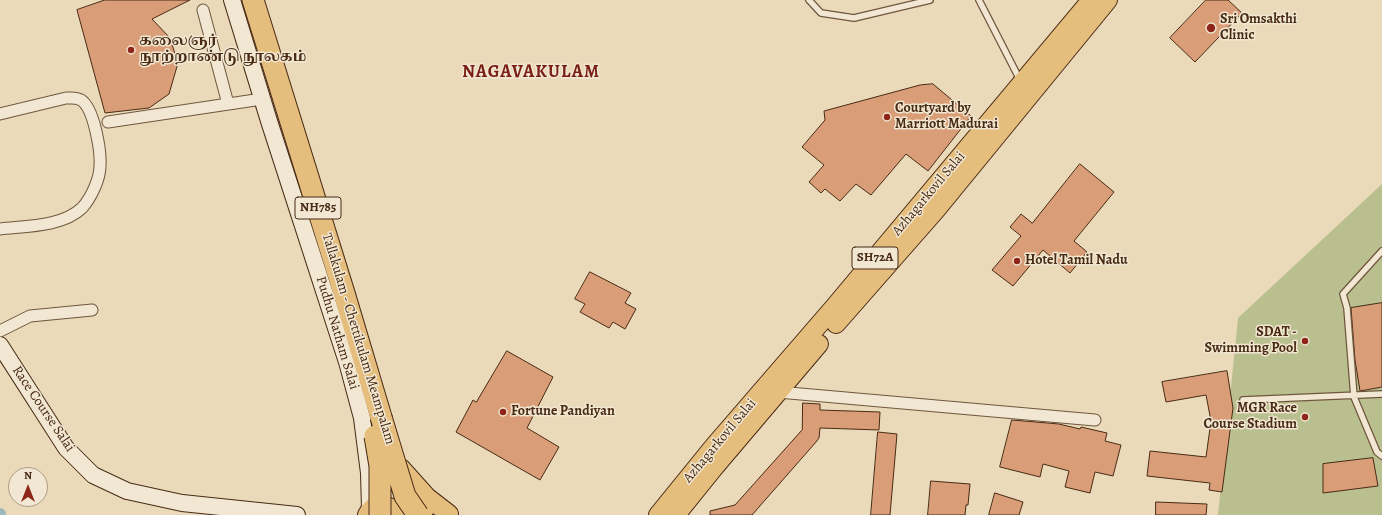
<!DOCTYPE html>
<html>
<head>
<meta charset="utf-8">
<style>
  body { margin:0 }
  #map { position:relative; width:1382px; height:515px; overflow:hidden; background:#eadab9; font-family:Alegreya,serif }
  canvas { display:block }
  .north { position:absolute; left:8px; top:467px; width:40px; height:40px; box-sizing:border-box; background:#f1e7d2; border:1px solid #ad9b86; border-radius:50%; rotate:0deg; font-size:11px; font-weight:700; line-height:16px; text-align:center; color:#482a15 }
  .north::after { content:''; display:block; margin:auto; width:14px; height:18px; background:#8f2418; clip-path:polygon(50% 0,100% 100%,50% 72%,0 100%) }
</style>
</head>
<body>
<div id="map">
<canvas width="1382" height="515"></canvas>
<div class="north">N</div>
</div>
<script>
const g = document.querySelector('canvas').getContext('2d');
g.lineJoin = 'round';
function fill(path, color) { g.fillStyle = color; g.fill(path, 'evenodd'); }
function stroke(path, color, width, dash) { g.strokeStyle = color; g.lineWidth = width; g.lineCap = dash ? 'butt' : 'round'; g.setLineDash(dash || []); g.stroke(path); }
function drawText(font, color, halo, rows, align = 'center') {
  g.font = font + ' Alegreya,"Noto Serif Tamil",serif'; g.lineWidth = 3; g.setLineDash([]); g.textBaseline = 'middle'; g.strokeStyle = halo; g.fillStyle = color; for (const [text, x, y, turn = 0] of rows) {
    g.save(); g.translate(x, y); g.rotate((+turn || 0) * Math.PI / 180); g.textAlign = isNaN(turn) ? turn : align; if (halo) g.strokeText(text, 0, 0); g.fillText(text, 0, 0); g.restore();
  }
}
const green = new Path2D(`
  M1382,184V515H1218L1238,318Z`);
const canal = new Path2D(`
  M0,514V515`);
const building = new Path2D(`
  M105,0H190L152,19L170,38L178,63L169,94L149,108L105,113L77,10Z
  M1206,0H1228L1242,13L1195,62L1170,38Z
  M933,84L971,116L928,171L906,154L871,195L856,184L840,201L825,189L821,193L809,182L824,165L802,147L825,120L824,111L920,85Z
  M1080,164L1114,192L1074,241L1087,252L1070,273L1043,250L1013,286L992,270L1021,236L1010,227L1021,214L1032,223Z
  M590,272L631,293L625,303L636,309L625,329L613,322L609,328L580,312L585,304L575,299Z
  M1382,303V387L1360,391L1355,360L1351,308Z
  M507,351L553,377L527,428L559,447L540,480L456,432L473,400L476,402Z
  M1227,371L1233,408L1222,492L1209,490L1210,483L1147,476L1150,451L1206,457L1211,421L1206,395L1166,402L1162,382Z
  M803,403L820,404V410L880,412L879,430L820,428L819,438L816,442L752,515H710V511L735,505L802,430Z
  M1012,420L1059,424L1080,429L1081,427L1107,433L1105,441L1121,445L1113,476L1095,472L1090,493L1065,487L1069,471L1043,464L1040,477L1000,467Z
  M878,432L897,434L890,515H871Z
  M1373,458L1378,486L1323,493V464Z
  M931,481L970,484L968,505H966L965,515H928Z
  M995,493L1023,502L1019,515H989Z
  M1156,502L1207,504L1206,515H1156Z`);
const lane = new Path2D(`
  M809,0L821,13L854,18L930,0
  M979,0L1020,80
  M1382,251L1343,294L1347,308L1354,397L1377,452L1382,456
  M1243,400L1382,394`);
const street = new Path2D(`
  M203,10L228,104
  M0,114L66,98C71,98 76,97 81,100C94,108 101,151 100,166C100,179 91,198 82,208C62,227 25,226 0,229
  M108,122L262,99
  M0,331L30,316L92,310
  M778,392L1095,420`);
const secondary = new Path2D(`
  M232,0L269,121L347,362L362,418L369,473L370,509
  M0,345L66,448L93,475L127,491L182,503L297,515`);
const primary = new Path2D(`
  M836,324L936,210L1108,0
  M401,468L427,497L449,514
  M393,511L409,506L426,508
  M367,515C372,504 382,501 392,509
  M658,515L714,446L835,306L1091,0
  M676,515L713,469L819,344`);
const highway = new Path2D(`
  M253,0L344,293L381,417`);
const highwayBridge = new Path2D(`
  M381,417L405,496L418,515
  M375,436L380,466V515`);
const markers = [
  [1211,28,5,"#8f2418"],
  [131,50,4,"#8f2418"],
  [887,117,4,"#8f2418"],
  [1017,261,4,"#8f2418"],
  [1305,341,4,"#8f2418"],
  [503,412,4,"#8f2418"],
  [1305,417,4,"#8f2418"]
];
const shields = [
  [318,208,46],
  [875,258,46]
];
const shieldNames = [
  ["NH785",318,208],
  ["SH72A",875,258]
];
const poiNames = [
  ["Sri Omsakthi",1220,20],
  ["Clinic",1220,36],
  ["கலைஞர்",139,42],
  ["நூற்றாண்டு நூலகம்",139,58],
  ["Courtyard by",895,109],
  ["Marriott Madurai",895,125],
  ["Hotel Tamil Nadu",1025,261],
  ["SDAT -",1297,333,"right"],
  ["Swimming Pool",1297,349,"right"],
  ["MGR Race",1297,409,"right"],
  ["Course Stadium",1297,425,"right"],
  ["Fortune Pandiyan",511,412]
];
const streetNames = [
  ["Azhagarkovil Salai",929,194,-50],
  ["Pudhu Natham Salai",337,333,73],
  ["Tallakulam - Chettikulam Meampalam",358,339,73],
  ["Race Course Salai",43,409,56],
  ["Azhagarkovil Salai",720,441,-50]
];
const districtNames = [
  ["NAGAVAKULAM",531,73]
];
fill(green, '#b9bf8e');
stroke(canal, '#9eb7bb', 12);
fill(building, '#d99d77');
stroke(building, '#482a15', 1);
stroke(lane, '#70563e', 8);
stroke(street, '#70563e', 13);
stroke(secondary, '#482a15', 18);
stroke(primary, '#482a15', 20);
stroke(highway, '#482a15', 23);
stroke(lane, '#f1e7d2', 5.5);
stroke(street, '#f1e7d2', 11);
stroke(secondary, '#f1e7d2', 16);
stroke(primary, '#e5bd7c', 18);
stroke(highway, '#e5bd7c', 21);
stroke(highwayBridge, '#482a15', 23, []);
stroke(highwayBridge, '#e5bd7c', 21);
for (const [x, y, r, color] of markers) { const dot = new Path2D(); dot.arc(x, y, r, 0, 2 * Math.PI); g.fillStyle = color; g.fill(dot); stroke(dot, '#f1e7d2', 1.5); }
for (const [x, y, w] of shields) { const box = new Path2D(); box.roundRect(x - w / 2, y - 11, w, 22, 3); g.fillStyle = '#f1e7d2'; g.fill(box); stroke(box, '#482a15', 1); }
drawText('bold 13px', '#482a15', null, shieldNames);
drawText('bold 14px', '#482a15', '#f1e7d2', poiNames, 'left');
drawText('14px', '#482a15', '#f1e7d2', streetNames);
g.letterSpacing = '1px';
drawText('bold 18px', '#7a1f14', '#f1e7d2', districtNames);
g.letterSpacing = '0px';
</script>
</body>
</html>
